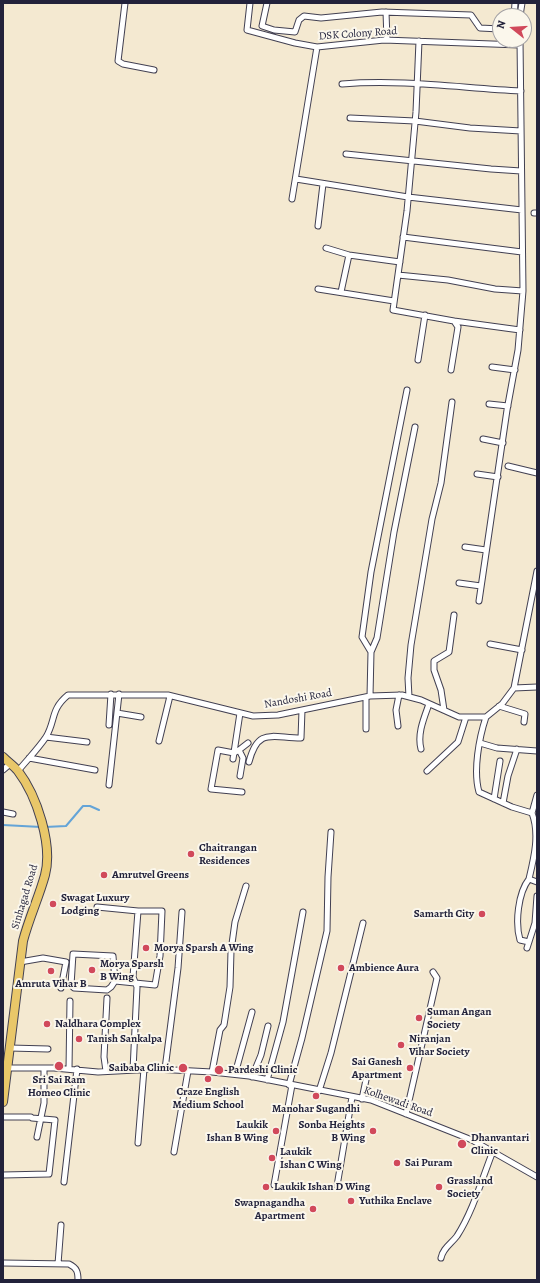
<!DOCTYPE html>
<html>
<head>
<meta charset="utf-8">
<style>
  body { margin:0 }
  #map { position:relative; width:540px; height:1283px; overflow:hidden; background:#f4e9d1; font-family:Alegreya,serif }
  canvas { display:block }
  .frame { position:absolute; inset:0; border:4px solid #22223b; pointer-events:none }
  .north { position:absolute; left:492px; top:8px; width:40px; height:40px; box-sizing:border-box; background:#fbf7ec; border:1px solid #a4a2a5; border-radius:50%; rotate:287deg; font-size:11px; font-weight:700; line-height:16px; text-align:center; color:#22223b }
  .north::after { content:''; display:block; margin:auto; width:14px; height:18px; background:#d1495b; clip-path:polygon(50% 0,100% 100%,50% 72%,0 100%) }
</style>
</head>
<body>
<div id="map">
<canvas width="540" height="1283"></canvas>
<div class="frame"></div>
<div class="north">N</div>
</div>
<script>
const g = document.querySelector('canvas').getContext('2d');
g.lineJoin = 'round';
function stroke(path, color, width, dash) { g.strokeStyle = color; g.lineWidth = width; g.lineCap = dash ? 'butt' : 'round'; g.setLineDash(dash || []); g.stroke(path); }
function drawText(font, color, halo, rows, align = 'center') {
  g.font = font + ' Alegreya,serif'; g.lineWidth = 4; g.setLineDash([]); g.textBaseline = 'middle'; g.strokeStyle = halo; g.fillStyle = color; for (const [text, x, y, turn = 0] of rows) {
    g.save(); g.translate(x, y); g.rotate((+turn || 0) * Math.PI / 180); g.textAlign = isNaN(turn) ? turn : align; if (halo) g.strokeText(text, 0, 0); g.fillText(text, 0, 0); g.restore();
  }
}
const stream = new Path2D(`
  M3,825L41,827
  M45,827L66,826L83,806H90L99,810`);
const street = new Path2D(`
  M125,3L118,61L123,64L154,70
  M250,3L247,30L295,43L317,47L384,40L519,45
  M267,3L262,26L274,30L295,32L299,20L304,16L321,18L382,12L471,15L480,28L500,29
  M386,12L387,40
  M514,16L515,3
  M520,16L522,3
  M419,41L416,112L407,211L393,310L454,321L458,327L451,370
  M342,84C402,79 461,88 521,91
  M350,118L415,121L470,128L521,131
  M346,154L491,169L521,171
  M296,179L408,197L522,210
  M292,199L317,47
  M534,213H537
  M318,226L323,184
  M403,237L522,252
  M326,248L349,255L400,262
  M398,275L448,280L495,289L523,291
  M318,289L394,301
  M341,292L349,255
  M454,321L520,330
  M418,360L425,315
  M492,367L515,370
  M489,404L508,406
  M483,439L503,443
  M508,466L537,473
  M477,474L498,477
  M465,547L486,550
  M459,583L481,586
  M479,601L507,410L518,350L523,291L520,40
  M490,644L522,650
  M371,652L377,638L394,532L415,427
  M514,688L537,571
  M370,696L371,652L362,637L371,572L407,390
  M409,697L408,678L411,645L432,519L441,483L452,402
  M499,706L525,714L524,722
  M444,710L441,690L434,670V661L449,652L454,615
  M117,713L141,717
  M486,717C479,738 473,771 479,792L512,807L532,813
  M109,725L111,694
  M398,726L396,710L399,695
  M366,729V697
  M46,737L87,742
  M159,741L170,696
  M480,743L497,748L537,751
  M421,749C417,734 424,718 429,704
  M239,750L234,753L218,750L211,789L242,792
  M29,758L95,770
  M233,759L240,713
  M249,762C258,727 272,738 301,738L302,710
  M3,770L10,764
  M18,771C27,760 38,749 46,737C56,720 50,710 68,695H168L253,716L278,715L370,696L402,695L421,700L459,717H486L502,704L514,688L537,687
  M427,771L458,742L466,717
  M240,776L243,758L239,750L248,743
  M109,785L119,694
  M494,799L500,761
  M503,803L508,776L517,749
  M3,812L13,814
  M529,879L537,882
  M97,907L138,911
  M529,942L520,940C515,923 518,893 529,879C534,858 540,834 532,813L537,795
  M527,948L535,923L537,896
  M20,962L43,958L66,962L61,988
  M115,981L113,956L73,954L71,985L74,988L107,990L111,987L115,981L155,985L160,956L162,911H138L133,977L137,987L133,1070
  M10,1048L48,1049
  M7,1068H54L98,1072L155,1069L212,1072L249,1076L371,1100L472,1140L537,1177
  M69,1069L70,1001
  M165,1069L178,968L182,912
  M106,1071L104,1057L107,998
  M212,1072L220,1030L224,1025L230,987L231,951L235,922L246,886
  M235,1074L252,1012
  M252,1077L261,1055L268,1026
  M267,1080L283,1022L303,912
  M289,1085L302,1038L327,931L328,877L331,832
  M319,1091L331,1053L363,923
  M362,1099L367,1075
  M406,1114L437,978L433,972
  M3,1117H31L32,1118L55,1120L49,1174L3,1175
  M37,1137L44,1103V1069
  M138,1143L144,1069
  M174,1152L188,1071
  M64,1182L77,1069
  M274,1185L292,1085
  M337,1186L352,1097
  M441,1258C443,1248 451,1244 457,1236C473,1211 482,1179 493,1151
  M3,1263L69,1264C77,1268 78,1272 78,1280
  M58,1264L61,1225`);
const primary = new Path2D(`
  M3,757C8,762 14,766 18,771C37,796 53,845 45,875C39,897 29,918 23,941L3,1102`);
const markers = [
  [191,854,4,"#d1495b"],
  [104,875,4,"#d1495b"],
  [53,904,4,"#d1495b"],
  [482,914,4,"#d1495b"],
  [146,948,4,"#d1495b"],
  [341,968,4,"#d1495b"],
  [92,970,4,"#d1495b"],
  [51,971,4,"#d1495b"],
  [419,1018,4,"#d1495b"],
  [47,1024,4,"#d1495b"],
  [79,1039,4,"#d1495b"],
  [401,1045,4,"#d1495b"],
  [59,1066,5,"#d1495b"],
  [183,1068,5,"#d1495b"],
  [410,1068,4,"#d1495b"],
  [219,1070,5,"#d1495b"],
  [208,1079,4,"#d1495b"],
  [316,1096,4,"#d1495b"],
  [276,1131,4,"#d1495b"],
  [373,1131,4,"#d1495b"],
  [462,1144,5,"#d1495b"],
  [272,1158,4,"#d1495b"],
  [397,1163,4,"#d1495b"],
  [266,1187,4,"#d1495b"],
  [439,1187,4,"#d1495b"],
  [351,1201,4,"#d1495b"],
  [313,1209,4,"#d1495b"]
];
const streetNames = [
  ["DSK Colony Road",358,34,-4],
  ["Nandoshi Road",298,699,-10],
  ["Sinhagad Road",25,897,-73],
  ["Kolhewadi Road",398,1102,19]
];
const poiNames = [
  ["Chaitrangan",199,848],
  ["Residences",199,861],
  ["Amrutvel Greens",112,875],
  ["Swagat Luxury",61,898],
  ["Lodging",61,911],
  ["Samarth City",474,914,"right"],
  ["Morya Sparsh A Wing",154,948],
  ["Morya Sparsh",100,964],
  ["B Wing",100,977],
  ["Ambience Aura",349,968],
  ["Amruta Vihar B",51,984,"center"],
  ["Suman Angan",427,1012],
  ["Society",427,1025],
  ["Naldhara Complex",55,1024],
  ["Tanish Sankalpa",87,1039],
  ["Niranjan",409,1039],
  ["Vihar Society",409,1052],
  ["Sai Ganesh",402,1062,"right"],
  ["Apartment",402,1075,"right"],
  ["Saibaba Clinic",174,1068,"right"],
  ["Pardeshi Clinic",228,1070],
  ["Sri Sai Ram",59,1080,"center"],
  ["Homeo Clinic",59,1093,"center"],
  ["Craze English",208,1092,"center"],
  ["Medium School",208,1105,"center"],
  ["Manohar Sugandhi",316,1109,"center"],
  ["Laukik",268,1125,"right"],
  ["Ishan B Wing",268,1138,"right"],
  ["Sonba Heights",365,1125,"right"],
  ["B Wing",365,1138,"right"],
  ["Dhanvantari",471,1138],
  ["Clinic",471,1151],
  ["Laukik",280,1152],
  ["Ishan C Wing",280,1165],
  ["Sai Puram",405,1163],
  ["Grassland",447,1181],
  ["Society",447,1194],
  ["Laukik Ishan D Wing",274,1187],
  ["Yuthika Enclave",359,1201],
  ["Swapnagandha",305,1203,"right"],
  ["Apartment",305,1216,"right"]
];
stroke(stream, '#64a4d7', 2);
stroke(street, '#424052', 7);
stroke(primary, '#424052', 10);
stroke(street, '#fff', 5);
stroke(primary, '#e9c769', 8);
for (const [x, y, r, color] of markers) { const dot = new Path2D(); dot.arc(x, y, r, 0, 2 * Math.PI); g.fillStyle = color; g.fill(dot); stroke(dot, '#fbf7ec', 1.5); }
drawText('11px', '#22223b', '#fbf7ec', streetNames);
drawText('bold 11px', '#22223b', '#fbf7ec', poiNames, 'left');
</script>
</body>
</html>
